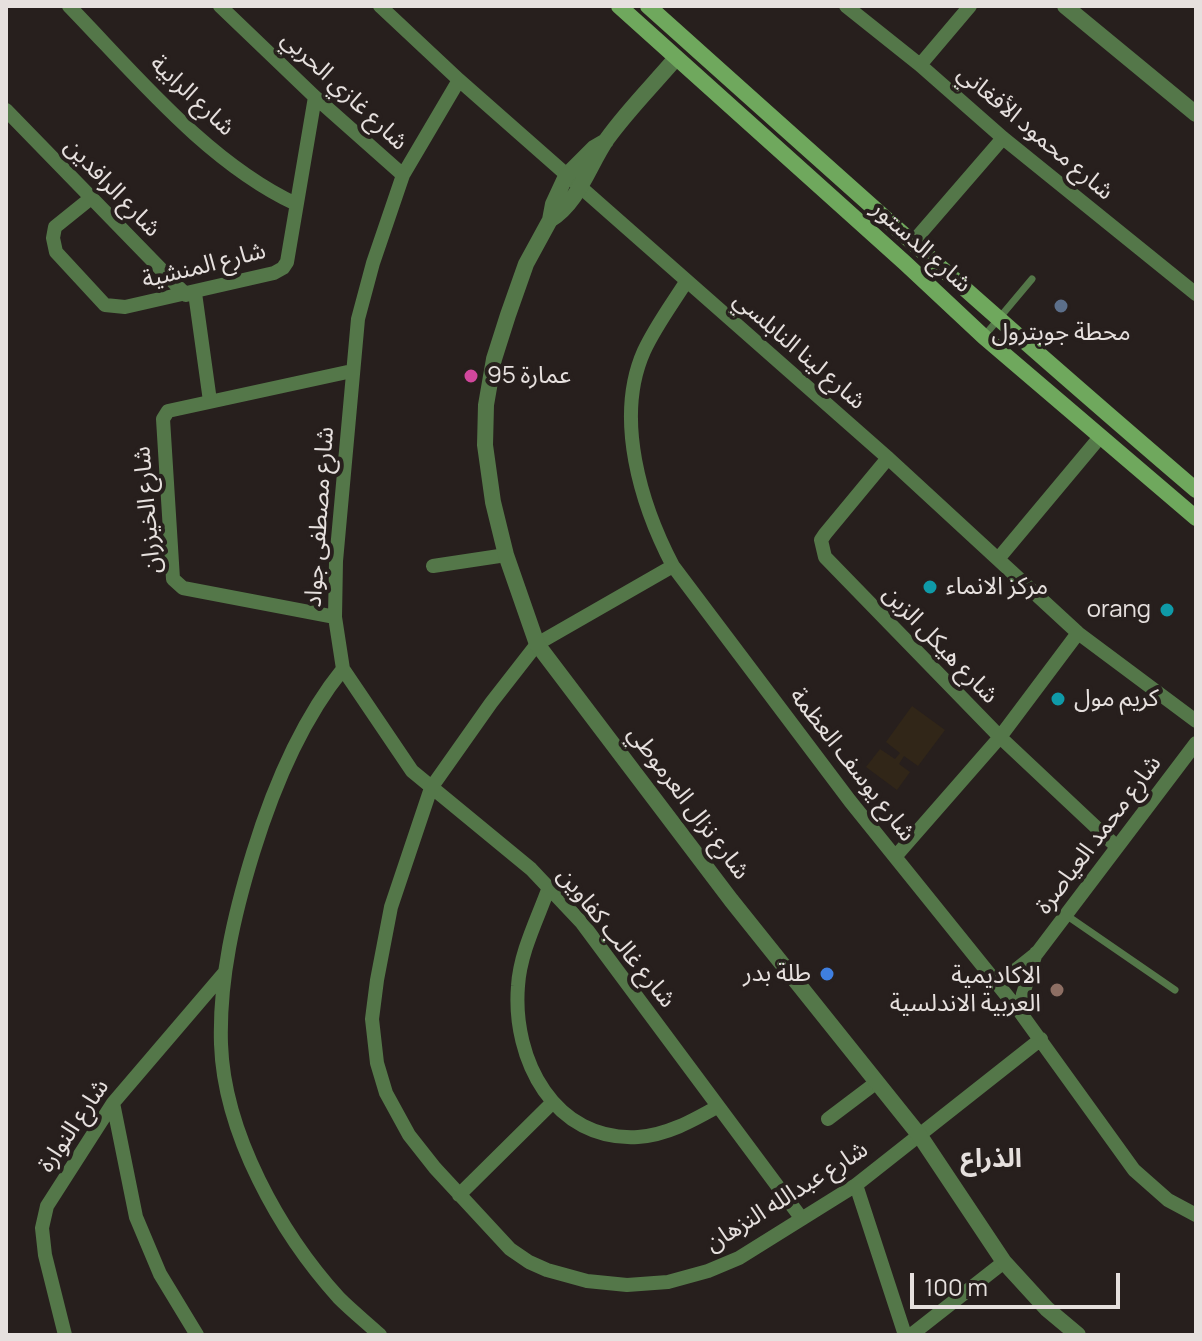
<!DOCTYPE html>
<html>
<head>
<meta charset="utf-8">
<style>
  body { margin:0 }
  #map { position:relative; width:1202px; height:1341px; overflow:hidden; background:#271f1d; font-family:Manrope,sans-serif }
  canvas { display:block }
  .frame { position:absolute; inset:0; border:8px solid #e6e0de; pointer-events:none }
  .scale { position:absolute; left:910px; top:1273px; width:210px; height:36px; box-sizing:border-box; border:4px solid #e6e0de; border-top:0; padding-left:10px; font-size:24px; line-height:28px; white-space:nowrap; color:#e6e0de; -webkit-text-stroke:6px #271f1d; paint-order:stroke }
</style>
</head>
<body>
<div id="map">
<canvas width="1202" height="1341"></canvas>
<div class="frame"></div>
<div class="scale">100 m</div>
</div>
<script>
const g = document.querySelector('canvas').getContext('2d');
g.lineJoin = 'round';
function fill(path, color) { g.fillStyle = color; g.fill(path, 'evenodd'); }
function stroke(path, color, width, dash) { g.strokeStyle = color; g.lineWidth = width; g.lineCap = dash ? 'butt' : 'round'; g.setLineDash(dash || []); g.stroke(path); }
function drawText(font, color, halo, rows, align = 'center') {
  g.font = font + ' Manrope,"Noto Sans Arabic",sans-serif'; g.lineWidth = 8; g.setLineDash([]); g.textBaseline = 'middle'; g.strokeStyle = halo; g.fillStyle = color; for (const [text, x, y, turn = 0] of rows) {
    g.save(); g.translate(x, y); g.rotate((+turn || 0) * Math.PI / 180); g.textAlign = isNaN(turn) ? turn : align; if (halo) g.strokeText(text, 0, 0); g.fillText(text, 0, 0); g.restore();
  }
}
const education = new Path2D(`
  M912,706L945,730L918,766L904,756L899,764L910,772L897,790L866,767L880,749L895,759L900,753L886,742Z`);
const service = new Path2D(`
  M985,335L1032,279
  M1066,915L1175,990`);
const minor = new Path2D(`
  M69,6C136,75 208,163 296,204
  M220,6L315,97L403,175
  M380,6L459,80L888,458L1078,633L1196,721
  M846,6L920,65L1003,138L1196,294
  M920,65L970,6
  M459,80L403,175L373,263L358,319L336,561L335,617L343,669L412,771L531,869L582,923L802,1219
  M6,110L186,295
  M91,198L55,227L53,238L56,252L105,305L125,307L274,273L283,268L287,262L315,97
  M913,242L1003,138
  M686,282C672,304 655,327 644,351C614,418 641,505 673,566L850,801L1020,1012L1134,1170L1168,1200L1196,1215
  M195,293L210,401
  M888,458L825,534L821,540L825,557L1000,737L1116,846
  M998,559L1100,437
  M433,566L506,555
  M673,566L537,644L491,703L431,788L391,907L377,980L372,1019L377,1063L386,1093L409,1135L435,1168L510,1249L529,1262L547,1270L587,1281L627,1285L668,1282L708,1271L739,1258L856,1185L1041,1039
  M335,617L183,588L173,579L163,419L168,411L352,371
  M343,669C300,722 273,788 253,853C234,915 219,979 221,1044C224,1133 280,1233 339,1298C352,1311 367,1323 380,1335
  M895,857L1000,737L1078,633
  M549,887C538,918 520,952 518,986C512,1059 554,1142 638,1137C667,1135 692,1121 717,1107
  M998,984L1037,953L1196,743
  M1020,1012L1023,994L1036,953
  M113,1103L136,1217L160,1274L197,1335
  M828,1119L877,1082
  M856,1185L905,1335
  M459,1195L552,1103
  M65,1335L45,1255L42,1228L47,1206L113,1103L225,972
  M911,1335L1004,1262`);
const tertiary = new Path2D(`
  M1065,6L1196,114
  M606,141L594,148L566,176L553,204L550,220L526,264L508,315L494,359L486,405L485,445L493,502L506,555L537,644L731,900L920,1136L1004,1262L1047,1309L1078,1335
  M550,220C579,202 589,165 607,139C627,111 653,85 676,58`);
const secondary = new Path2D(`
  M619,6L905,263L984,337L1196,518
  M648,6C830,169 1011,332 1196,490`);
const markers = [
  [1061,306,8,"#5c6f8a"],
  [471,376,8,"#d1479c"],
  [930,587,8,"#0f9aa8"],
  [1167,610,8,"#0f9aa8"],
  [1058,699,8,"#0f9aa8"],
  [827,974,8,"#3f7fe0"],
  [1057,990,8,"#8d6e63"]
];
const streetNames = [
  ["شارع غازي الحربي",344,91,43],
  ["شارع الرابية",192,96,43],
  ["شارع محمود الأفغاني",1035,133,40],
  ["شارع الرافدين",112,188,46],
  ["شارع الدستور",921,247,42],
  ["شارع المنشية",204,266,-14],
  ["شارع لينا النابلسي",799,351,41],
  ["شارع الخيزران",148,510,-95],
  ["شارع مصطفى جواد",320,517,-86],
  ["شارع هيكل الزبن",940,645,46],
  ["شارع يوسف العظمة",852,765,52],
  ["شارع نزال العرموطي",688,803,53],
  ["شارع محمد العياصرة",1099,835,-53],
  ["شارع غالب كفاوين",616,938,51],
  ["شارع النوارة",74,1126,-56],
  ["شارع عبدالله النزهان",787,1197,-32]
];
const poiNames = [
  ["محطة جوبترول",1061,333,"center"],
  ["عمارة 95",487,376],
  ["مركز الانماء",946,587],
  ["orang",1151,610,"right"],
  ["كريم مول",1074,699],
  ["طلة بدر",811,974,"right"],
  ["الاكاديمية",1041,976,"right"],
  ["العربية الاندلسية",1041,1004,"right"]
];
const neighbourhoodNames = [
  ["الذراع",991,1160]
];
fill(education, '#312618');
stroke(service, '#547749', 7);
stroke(minor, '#547749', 14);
stroke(tertiary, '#547749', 16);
stroke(secondary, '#6fa85d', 16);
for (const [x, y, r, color] of markers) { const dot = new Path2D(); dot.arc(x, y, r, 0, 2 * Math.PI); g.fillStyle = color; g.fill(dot); stroke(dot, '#271f1d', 3); }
drawText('24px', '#e6e0de', '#271f1d', streetNames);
drawText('24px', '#e6e0de', '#271f1d', poiNames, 'left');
drawText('bold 26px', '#e6e0de', '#271f1d', neighbourhoodNames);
</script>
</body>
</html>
